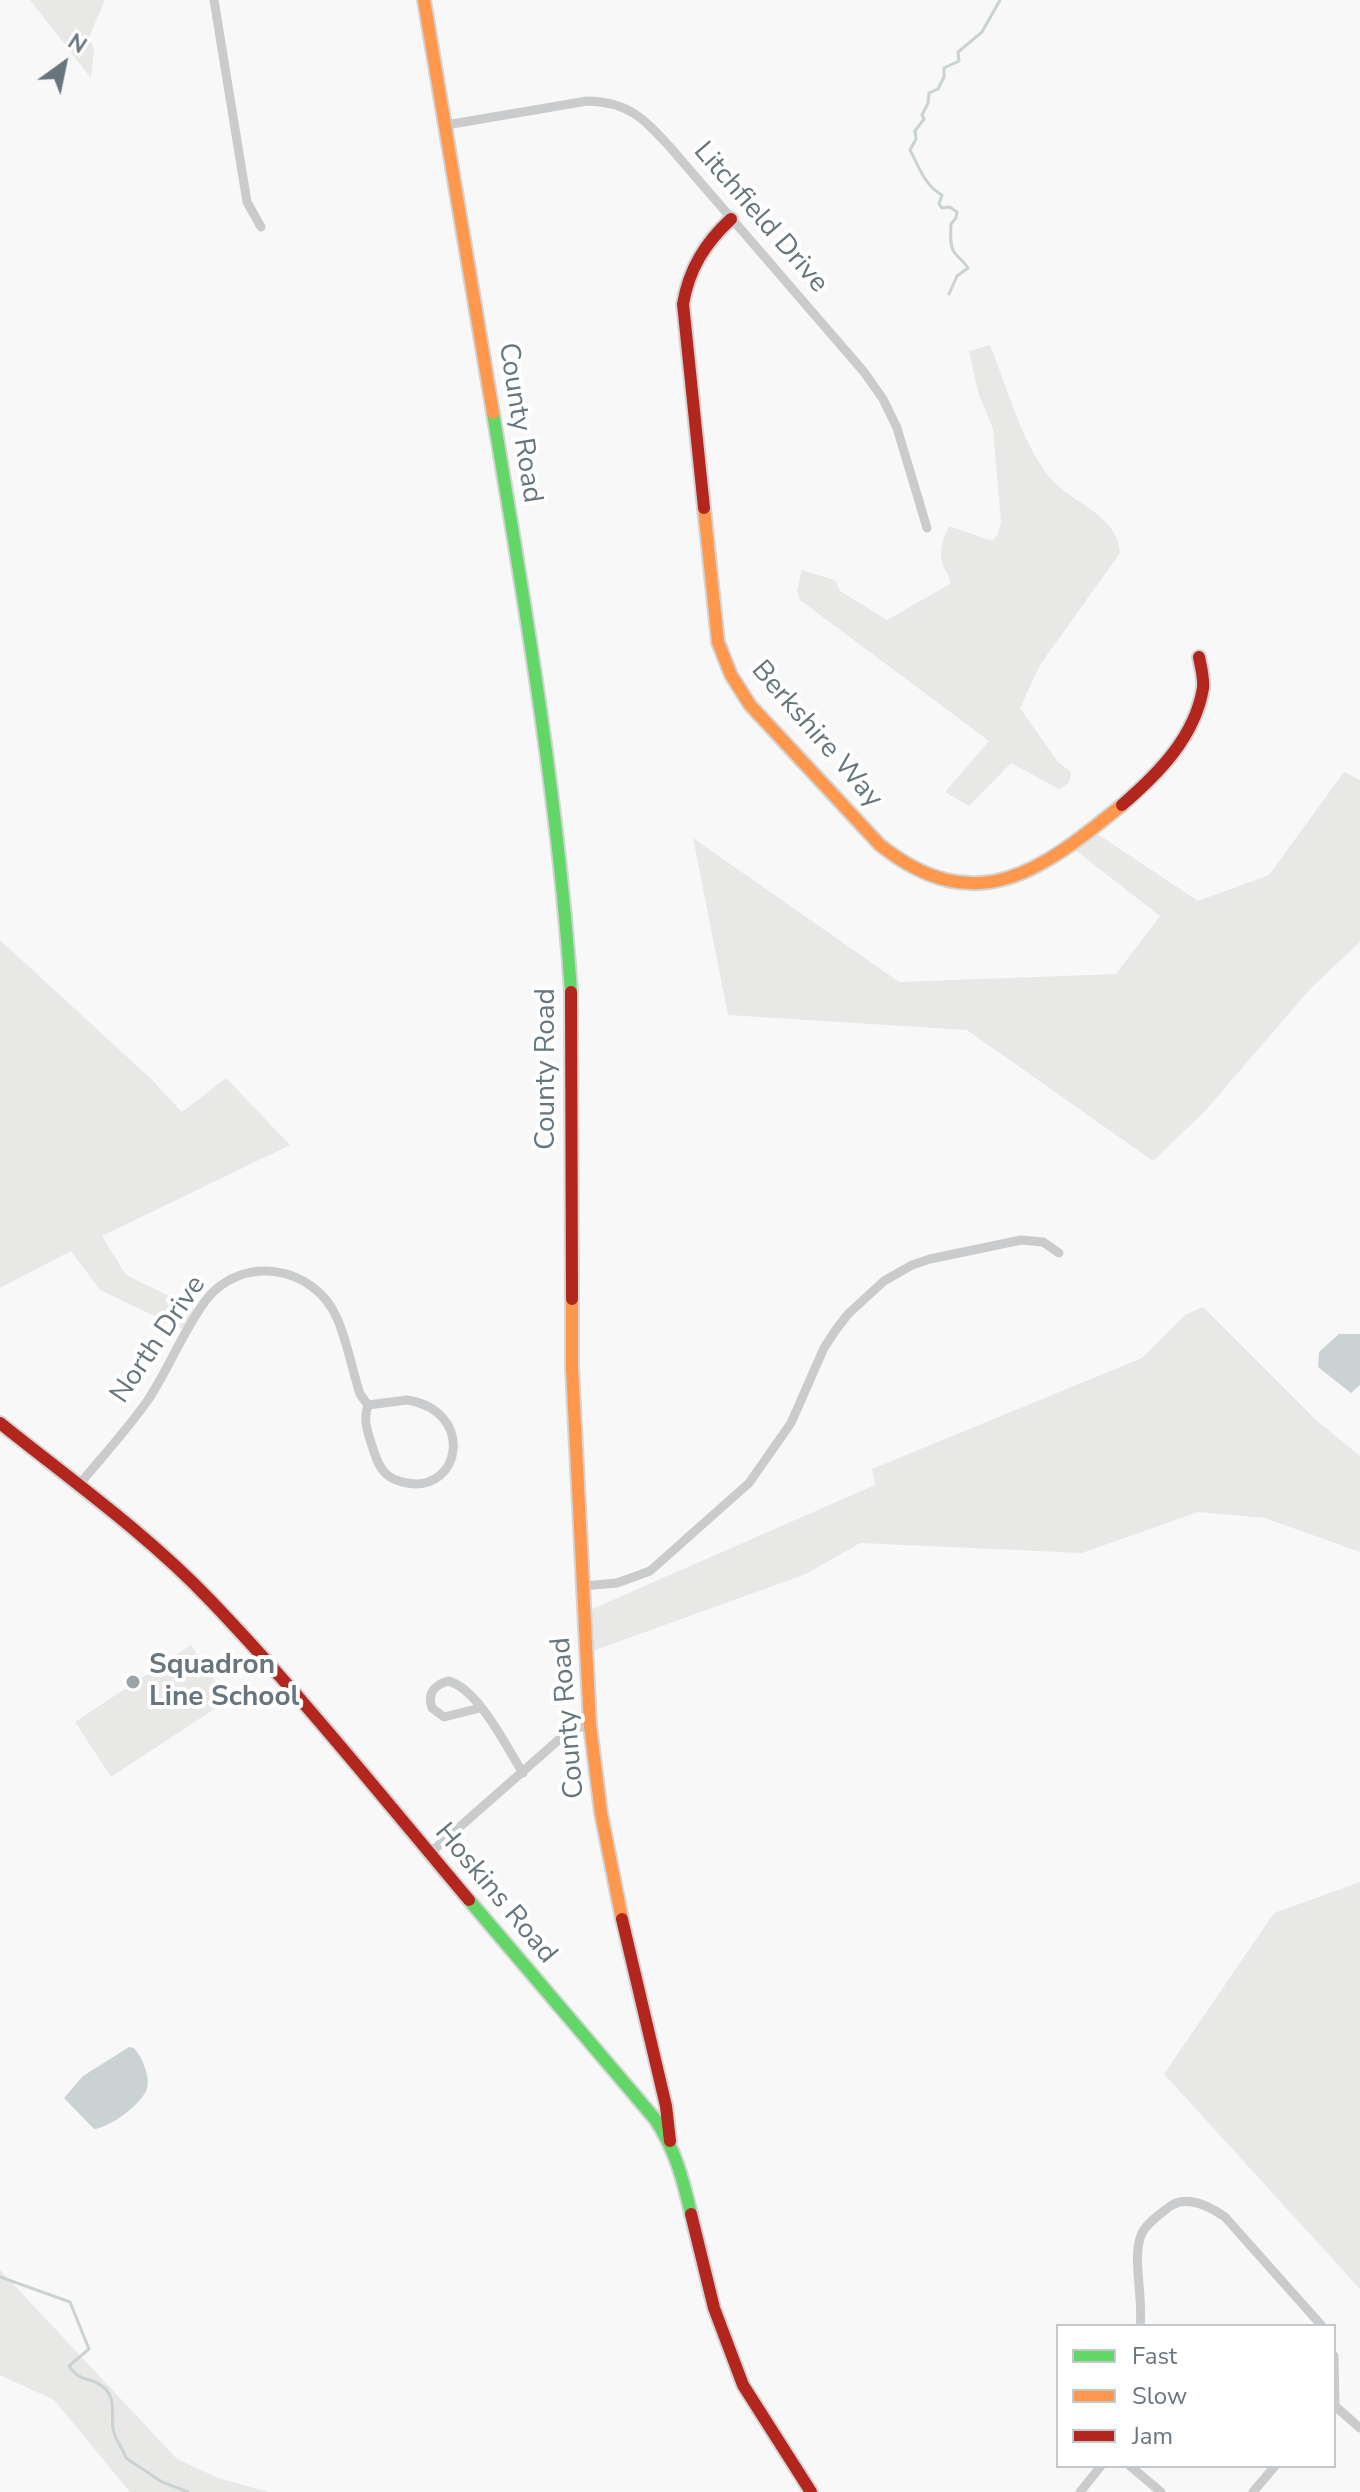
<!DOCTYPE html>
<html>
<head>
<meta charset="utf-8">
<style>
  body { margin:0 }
  #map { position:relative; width:1360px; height:2492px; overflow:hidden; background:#f8f8f8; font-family:"Nunito Sans",sans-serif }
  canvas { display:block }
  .legend { position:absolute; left:1056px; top:2324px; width:280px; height:144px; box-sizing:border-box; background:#fff; border:2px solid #c2c8cb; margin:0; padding:10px 14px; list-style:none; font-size:24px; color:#67767e }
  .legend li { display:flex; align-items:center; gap:16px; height:40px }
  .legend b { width:40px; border:2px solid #c2c8cb }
  .north { position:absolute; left:24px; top:24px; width:80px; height:80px; -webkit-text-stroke:6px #fff; paint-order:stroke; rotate:33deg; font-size:22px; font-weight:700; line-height:32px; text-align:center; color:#67767e }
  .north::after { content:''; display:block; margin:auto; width:28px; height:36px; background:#67767e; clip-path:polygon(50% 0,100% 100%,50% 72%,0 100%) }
</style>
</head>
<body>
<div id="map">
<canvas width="1360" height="2492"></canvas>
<ul class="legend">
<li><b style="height:10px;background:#63d668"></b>Fast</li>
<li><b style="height:10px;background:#ff974d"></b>Slow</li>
<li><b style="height:10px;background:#b3261e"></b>Jam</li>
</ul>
<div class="north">N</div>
</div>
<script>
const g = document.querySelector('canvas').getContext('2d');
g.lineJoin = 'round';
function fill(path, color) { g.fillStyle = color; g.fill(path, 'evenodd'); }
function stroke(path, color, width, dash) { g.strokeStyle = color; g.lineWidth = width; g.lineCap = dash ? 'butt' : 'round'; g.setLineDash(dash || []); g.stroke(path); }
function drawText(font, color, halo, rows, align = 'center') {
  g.font = font + ' "Nunito Sans",sans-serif'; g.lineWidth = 8; g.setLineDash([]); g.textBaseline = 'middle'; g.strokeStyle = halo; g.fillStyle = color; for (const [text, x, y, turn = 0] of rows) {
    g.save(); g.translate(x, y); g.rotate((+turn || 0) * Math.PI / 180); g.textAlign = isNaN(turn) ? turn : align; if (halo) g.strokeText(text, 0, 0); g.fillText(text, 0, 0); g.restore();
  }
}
const green = new Path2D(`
  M30,0H105L89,37L94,49L91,78Z
  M990,345C1008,388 1023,451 1056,484C1079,506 1118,517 1120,553L1040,665L1020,708L1058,762L1071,772L1069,783L1059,789L1011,763L969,806L945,792L989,741L800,600L797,591L802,570L835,580L840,591L887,620L950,584C950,575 947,574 943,566C938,553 943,538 949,526L992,541L998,534L1001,523L993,429L978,392L969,351Z
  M1344,772L1360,780V942L1311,988L1205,1111L1153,1161L967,1030L728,1015L693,838L899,982L1116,974L1160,916L1074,849L1096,833L1198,901L1269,875Z
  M0,940L149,1077L182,1112L226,1078L290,1145L102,1236L126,1275L198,1310L186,1331L100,1290L71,1251L0,1288Z
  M1203,1307L1316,1420L1360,1456V1552L1265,1518L1198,1512L1082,1553L860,1543L806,1574L590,1652L592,1609L875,1485L872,1469L1142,1358L1185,1315Z
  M191,1645L228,1700L111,1777L75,1722Z
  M1360,1882V2289L1164,2074L1274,1913Z
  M0,2270L177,2459L218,2478L269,2492H130L54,2400L0,2375Z`);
const water = new Path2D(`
  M1339,1334H1360V1385L1351,1393L1318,1367L1319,1352Z
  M129,2047L134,2048C142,2057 152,2079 146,2091C140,2105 109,2128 94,2129L64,2098L83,2076Z`);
const stream = new Path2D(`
  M949,294L957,276L968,268C964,261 958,258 954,252C949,244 951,233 951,224L956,218L957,212L950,207L942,208L939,204L942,195C925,186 919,167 910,150L916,139L915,131L924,119L922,115L928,103L929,93L938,89L944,77V68L959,61L958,52L982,32L1000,0
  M0,2277L70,2302L89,2349L69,2366C80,2383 89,2376 102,2386C117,2398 111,2412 113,2428C113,2437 123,2448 126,2458L162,2482L188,2492`);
const street = new Path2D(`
  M214,0L247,202L261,227
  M446,125L587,101C628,102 642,117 669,146L864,372L883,399L897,428L927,528
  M407,1400C476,1411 461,1493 407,1483C387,1480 380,1470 374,1452C369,1435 362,1422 368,1405Z
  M78,1486C101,1458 127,1430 148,1400C169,1368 183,1331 206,1300C241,1254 314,1265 337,1318C347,1341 352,1369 360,1394L368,1405
  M583,1586L617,1583L650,1571L749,1483L791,1423L824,1348L835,1331L848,1314L884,1281L912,1265L930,1259L1021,1240L1043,1242L1059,1253
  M480,1708L444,1717L432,1708C427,1694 434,1685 448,1681C478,1688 507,1748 523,1773
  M430,1853L571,1729L590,1725
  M1140,2326C1144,2299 1131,2256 1142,2233C1147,2223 1160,2214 1169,2207C1186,2194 1209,2206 1225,2217L1322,2326
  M1334,2356L1335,2406L1360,2428
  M1130,2466L1161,2492
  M1080,2492L1101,2466
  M1253,2492L1275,2466`);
const fast = new Path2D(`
  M493,413C525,605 558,798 571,992
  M469,1900L655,2119C675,2149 683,2179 691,2214`);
const slow = new Path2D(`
  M424,0L493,413
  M704,508L718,642L731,675L750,705L880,845C976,921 1041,871 1122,805
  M572,1299V1367L590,1725L601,1813L622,1919`);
const jam = new Path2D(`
  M704,508L683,304C689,269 705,243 731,219
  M1122,805C1158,774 1195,737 1203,688C1204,678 1201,667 1199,657
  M571,992L572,1299
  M0,1423C71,1480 147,1534 210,1600C301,1695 384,1799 469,1900
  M622,1919L666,2106L670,2141
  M691,2214L714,2308L743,2385L811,2492`);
const markers = [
  [133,1682,8,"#9aa4a9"]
];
const streetNames = [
  ["Litchfield Drive",760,218,49],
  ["County Road",519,423,81],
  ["Berkshire Way",816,735,49],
  ["County Road",547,1069,-90],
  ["North Drive",159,1340,-56],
  ["County Road",569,1718,-95],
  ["Hoskins Road",495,1894,50]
];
const poiNames = [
  ["Squadron",149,1666],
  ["Line School",149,1698]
];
fill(green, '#e8e9e6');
fill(water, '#cad2d4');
stroke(stream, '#cad2d4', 3);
stroke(fast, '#d3d4d5', 16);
stroke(slow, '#d3d4d5', 16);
stroke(jam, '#d3d4d5', 16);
stroke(street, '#c9cbcc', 9);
stroke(fast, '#63d668', 12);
stroke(slow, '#ff974d', 12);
stroke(jam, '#b3261e', 12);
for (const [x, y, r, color] of markers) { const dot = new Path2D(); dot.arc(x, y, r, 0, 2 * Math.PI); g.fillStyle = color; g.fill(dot); stroke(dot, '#fff', 3); }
drawText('28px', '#67767e', '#fff', streetNames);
drawText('bold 28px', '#67767e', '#fff', poiNames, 'left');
</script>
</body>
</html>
